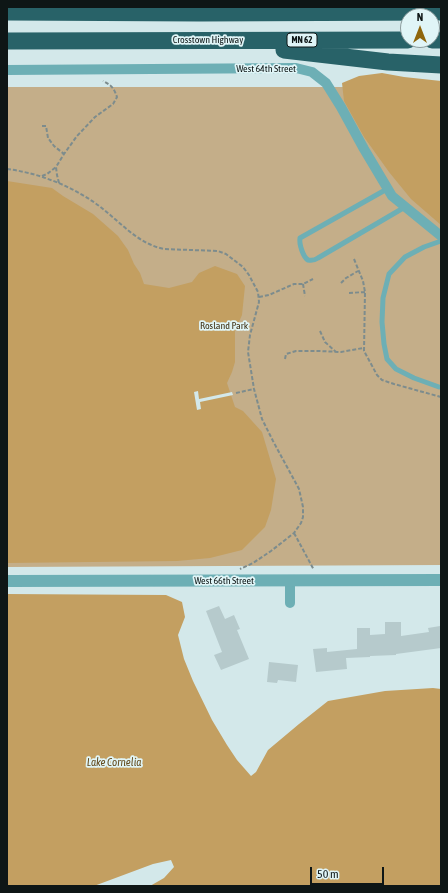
<!DOCTYPE html>
<html>
<head>
<meta charset="utf-8">
<style>
  body { margin:0 }
  #map { position:relative; width:448px; height:893px; overflow:hidden; background:#d3e8ea; font-family:"Asap Condensed",sans-serif }
  canvas { display:block }
  .frame { position:absolute; inset:0; border:8px solid #0e1616; pointer-events:none }
  .north { position:absolute; left:400px; top:8px; width:40px; height:40px; box-sizing:border-box; background:#e0f5f7; border:1px solid #8c9c9d; border-radius:50%; rotate:0deg; font-size:11px; font-weight:700; line-height:16px; text-align:center; color:#0e1616 }
  .north::after { content:''; display:block; margin:auto; width:14px; height:18px; background:#8f660d; clip-path:polygon(50% 0,100% 100%,50% 72%,0 100%) }
  .scale { position:absolute; left:310px; top:867px; width:74px; height:18px; box-sizing:border-box; border:2px solid #0e1616; border-top:0; padding-left:5px; font-size:12px; line-height:14px; white-space:nowrap; color:#0e1616; -webkit-text-stroke:3px #e0f5f7; paint-order:stroke }
</style>
</head>
<body>
<div id="map">
<canvas width="448" height="893"></canvas>
<div class="frame"></div>
<div class="north">N</div>
<div class="scale">50 m</div>
</div>
<script>
const g = document.querySelector('canvas').getContext('2d');
g.lineJoin = 'round';
function fill(path, color) { g.fillStyle = color; g.fill(path, 'evenodd'); }
function stroke(path, color, width, dash) { g.strokeStyle = color; g.lineWidth = width; g.lineCap = dash ? 'butt' : 'round'; g.setLineDash(dash || []); g.stroke(path); }
function drawText(font, color, halo, rows, align = 'center') {
  g.font = font + ' "Asap Condensed",sans-serif'; g.lineWidth = 3.5; g.setLineDash([]); g.textBaseline = 'middle'; g.strokeStyle = halo; g.fillStyle = color; for (const [text, x, y, turn = 0] of rows) {
    g.save(); g.translate(x, y); g.rotate((+turn || 0) * Math.PI / 180); g.textAlign = isNaN(turn) ? turn : align; if (halo) g.strokeText(text, 0, 0); g.fillText(text, 0, 0); g.restore();
  }
}
const green = new Path2D(`
  M7,87H441V565L7,567Z`);
const water = new Path2D(`
  M382,73L404,77L441,81V225L411,199L389,172L364,137L344,101L342,83L359,76Z
  M7,181L52,188L63,196L93,214L118,236L128,250L134,264L140,273L144,284L169,288L192,282L199,273L215,266L237,274L245,286L242,315L235,331V362L232,372L227,383L235,407L243,411L262,432L276,479L271,510L265,527L242,550L210,558L177,561L7,563Z
  M7,594L166,595L182,602L185,617L178,635L184,659L193,681L212,720L227,745L237,760L251,776L256,772L268,750L299,724L328,701L385,691L433,688L441,689V886H150L164,878L174,867L171,860L153,864L94,886H7Z`);
const pier = new Path2D(`
  M198,391L199,399L232,392L233,395L200,402L201,409L197,410L194,392Z`);
const building = new Path2D(`
  M219,606L225,619L234,615L240,629L237,630L249,659L221,670L214,655L222,652L206,611Z
  M385,622H401V636L429,632L428,628L440,626V630H441V648L396,654V655L370,656V657L346,658L347,669L316,672L313,649L327,648V652L357,649V628H370V635L385,634Z
  M269,662L298,665L296,682L278,680L277,683L267,682Z`);
const path = new Path2D(`
  M42,126H46L48,138L54,146L64,154
  M7,169C40,173 77,188 103,209C122,224 139,244 164,249L218,251L226,254L243,267L249,275L258,292L259,302L250,335L248,352L254,389L262,419L273,441L299,489L303,507V517L301,523L294,533L271,551L253,563L240,569
  M42,176L47,174L56,167
  M59,183L57,175L56,167L64,154L77,136L95,117L113,104L117,97C114,88 111,85 103,81
  M354,259L363,281L365,292L364,351L377,375L382,380L394,384L441,397
  M341,283L346,278L358,271
  M303,284L305,296
  M349,293L365,292
  M259,297L269,295L294,284H303L313,279
  M320,331L325,342L336,352
  M285,359L286,354L296,351H319L341,352L363,348
  M236,393L254,389
  M294,533L314,570`);
const service = new Path2D(`
  M387,189L300,238C299,244 303,257 308,260C312,261 315,260 318,258L405,207
  M439,387L414,378L396,369L387,359L384,344L382,322L383,298L389,274L405,257L424,247L441,241`);
const minor = new Path2D(`
  M7,70L296,68L312,72L326,83L341,107L364,149L392,196L441,236
  M290,581V603`);
const tertiary = new Path2D(`
  M7,581L441,580`);
const motorway = new Path2D(`
  M7,12L200,13L441,12
  M432,40H441
  M7,41L408,40
  M284,50L388,62L441,65`);
const shields = [
  [302,40,30]
];
const shieldNames = [
  ["MN 62",302,40]
];
const streetNames = [
  ["Crosstown Highway",208,40],
  ["West 64th Street",266,69],
  ["West 66th Street",224,581]
];
const parkNames = [
  ["Rosland Park",224,326]
];
const waterNames = [
  ["Lake Cornelia",114,763]
];
fill(green, '#c4ae89');
fill(water, '#c39f61');
fill(pier, '#d3e8ea');
fill(building, '#b6cacc');
stroke(path, '#7d8c8d', 2, [4, 2]);
stroke(service, '#6dafb5', 5);
stroke(minor, '#6dafb5', 10);
stroke(tertiary, '#6dafb5', 12);
stroke(motorway, '#286268', 17);
for (const [x, y, w] of shields) { const box = new Path2D(); box.roundRect(x - w / 2, y - 7, w, 14, 3); g.fillStyle = '#e0f5f7'; g.fill(box); stroke(box, '#0e1616', 1); }
drawText('bold 9px', '#0e1616', null, shieldNames);
drawText('10px', '#0e1616', '#e0f5f7', streetNames);
drawText('10px', '#3f3013', '#e0f5f7', parkNames);
drawText('italic 11px', '#624819', '#e0f5f7', waterNames);
</script>
</body>
</html>
